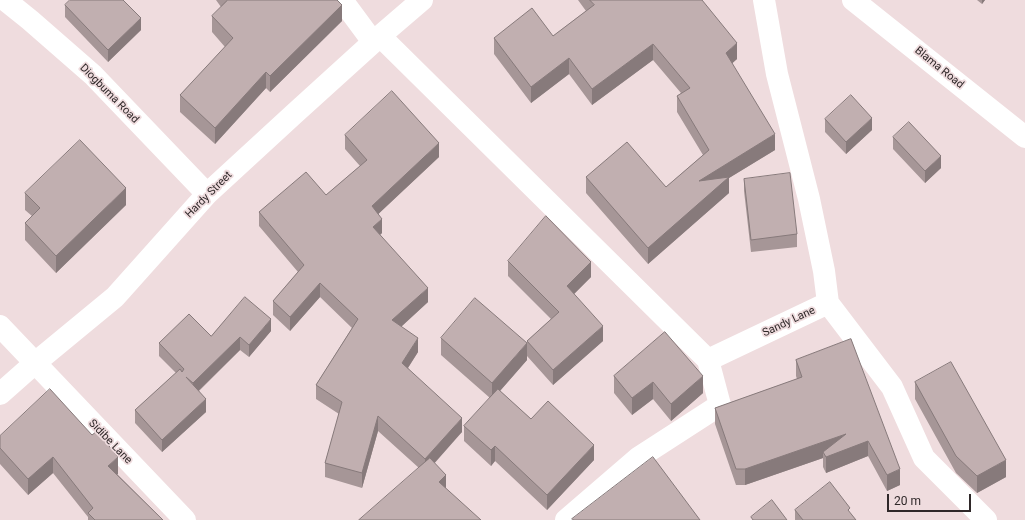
<!DOCTYPE html>
<html>
<head>
<meta charset="utf-8">
<style>
  body { margin:0 }
  #map { position:relative; width:1025px; height:520px; overflow:hidden; background:#efdcde; font-family:Roboto,sans-serif }
  canvas { display:block }
  .scale { position:absolute; left:887px; top:494px; width:84px; height:18px; box-sizing:border-box; border:2px solid #2f2829; border-top:0; padding-left:5px; font-size:12px; line-height:14px; white-space:nowrap; color:#2f2829; -webkit-text-stroke:3px #efdcde; paint-order:stroke }
</style>
</head>
<body>
<div id="map">
<canvas width="1025" height="520"></canvas>
<div class="scale">20 m</div>
</div>
<script>
const g = document.querySelector('canvas').getContext('2d');
g.lineJoin = 'round';
function stroke(path, color, width, dash) { g.strokeStyle = color; g.lineWidth = width; g.lineCap = dash ? 'butt' : 'round'; g.setLineDash(dash || []); g.stroke(path); }
function fill(path, color) { g.fillStyle = color; g.fill(path, 'evenodd'); }
function drawText(font, color, halo, rows, align = 'center') {
  g.font = font + ' Roboto,sans-serif'; g.lineWidth = 3.5; g.setLineDash([]); g.textBaseline = 'middle'; g.strokeStyle = halo; g.fillStyle = color; for (const [text, x, y, turn = 0] of rows) {
    g.save(); g.translate(x, y); g.rotate((+turn || 0) * Math.PI / 180); g.textAlign = isNaN(turn) ? turn : align; if (halo) g.strokeText(text, 0, 0); g.fillText(text, 0, 0); g.restore();
  }
}
const street = new Path2D(`
  M5,0L30,20L93,75L207,194
  M342,0L373,42
  M380,36L708,360
  M828,303L892,387L924,458L986,520
  M0,326L185,520
  M0,394L35,363L115,297L207,194L294,114L380,36L422,0
  M566,520L638,458L720,405L708,360L828,303L824,271L809,199L777,74L764,0`);
const secondary = new Path2D(`
  M853,0L1025,137`);
const wall = new Path2D(`
  M216,0H337L342,21L270,92L266,88L215,144L180,112V95L225,47L212,32V16L221,7Z
  M578,0H702L737,59L732,63L775,150L729,178V193L648,264L586,193V177L666,187L703,155L677,112V96L681,93L653,60L592,105L569,74L531,103L494,54V38L553,36L586,11Z
  M977,0H985L982,4Z
  M65,5L141,30L108,62L65,17Z
  M825,119L872,130L846,154L825,132Z
  M345,135L439,157L378,214L382,233L380,235L428,302L401,327L418,352L408,368L462,432L419,468L378,431L362,488L325,477V463L339,414L316,399V385L352,328L320,297L290,331L273,315V301L298,272L259,226V212L326,195L360,166L345,149Z
  M893,137L941,168L925,183L893,149Z
  M744,179L797,234V247L751,252L744,191Z
  M25,193L126,205L56,273L25,240V223L32,216L25,210Z
  M508,261L591,277L574,294L603,341L553,385L527,356V341L551,319L508,276Z
  M271,331L249,357L240,350L199,391L206,412L162,452L135,423V410L176,373L159,356V343L211,336Z
  M665,332L703,393L671,421L653,399L632,415L614,393V376Z
  M441,338L527,360L500,391L531,419L594,460L547,510L495,461L491,466L464,441V426L490,398L441,355Z
  M851,339L900,485L887,491L868,456L826,473L823,467V458L745,485H736L715,424V408L797,379L796,376V360Z
  M915,382L1006,477L977,493L956,473L915,399Z
  M0,436L118,474H117L163,520H88V517L53,473L28,495L0,464Z
  M795,510L850,513L856,520H795Z`);
const shadedWall = new Path2D(`
  M982,0H985L982,4Z
  M342,5V21L270,92V76Z
  M141,18V30L108,62V50Z
  M737,43V59L726,69V53Z
  M653,44V60L592,105V89Z
  M569,58V74L531,103V87Z
  M266,72V88L215,144V128Z
  M872,118V130L846,154V142Z
  M775,134V150L729,178V193L648,264V248L699,181Z
  M439,143V157L372,220V206Z
  M941,156V168L925,183V171Z
  M126,188V205L56,273V256Z
  M382,219V233L373,241V227Z
  M591,262V277L567,301V286Z
  M320,283V297L290,331V317Z
  M428,288V302L392,335V320Z
  M271,319V331L249,357V345Z
  M603,326V341L553,385V370Z
  M240,337V350L193,396V383Z
  M418,338V352L402,377V363Z
  M527,343V360L492,400V383Z
  M703,376V393L671,421V404Z
  M653,382V399L632,415V398Z
  M206,399V412L162,452V440Z
  M378,416V431L362,488V473Z
  M462,418V432L425,474V459Z
  M846,434L868,441V456L826,473V457L823,452V458L745,485V469Z
  M594,445V460L547,510V495Z
  M495,446V461L491,466V450Z
  M53,457V473L28,495V479Z
  M118,457V474L108,482V466Z
  M1006,460V477L977,493V476Z
  M900,469V485L887,491V475Z
  M446,475V492L439,482Z`);
const building = new Path2D(`
  M70,0H123L141,18L108,50L65,5Z
  M228,0H337L342,5L270,76L266,72L215,128L180,95L233,38L212,16Z
  M590,0H702L737,43L726,53L775,134L699,181L729,177L648,248L586,177L627,142L666,187L709,150L677,96L690,88L653,44L592,89L569,58L531,87L494,38L532,8L553,36L594,5Z
  M392,91L439,143L372,206L382,219L373,227L428,288L392,320L418,338L402,363L462,418L425,459L378,416L362,473L325,463L342,402L316,385L358,319L320,283L290,317L273,301L304,265L259,212L306,172L326,195L367,160L345,135Z
  M851,95L872,118L846,142L825,119Z
  M909,122L941,156L925,171L893,137Z
  M80,140L126,188L56,256L25,223L40,208L25,193Z
  M790,173L797,234L751,240L744,179Z
  M546,216L591,262L567,286L603,326L553,370L527,341L559,312L508,261Z
  M245,297L271,319L249,345L240,337L193,383L186,377L206,399L162,440L135,410L180,369L182,372L184,369L159,343L189,314L211,336Z
  M475,298L527,343L492,383L441,338Z
  M665,332L703,376L671,404L653,382L632,398L614,376Z
  M851,339L900,469L887,475L868,441L826,457L823,452L846,434L745,469H736L715,408L802,377L796,360Z
  M951,362L1006,460L977,476L956,456L915,382Z
  M50,389L92,435L97,431L118,457L108,466L163,520H95L88,513L93,508L53,457L28,479L0,448V436Z
  M498,389L531,419L548,401L594,445L547,495L495,446L491,450L464,426Z
  M653,457L700,520H574L572,519Z
  M430,458L446,475L439,482L481,520H359Z
  M830,482L850,508L848,510L856,520H803L795,510Z
  M772,500L787,520H753L751,517Z`);
const streetNames = [
  ["Blama Road",939,68,39],
  ["Diogbuma Road",109,94,45],
  ["Hardy Street",209,195,-45],
  ["Sandy Lane",789,322,-25],
  ["Sidibe Lane",110,442,46]
];
stroke(street, '#fff', 22);
stroke(secondary, '#fff', 22);
fill(wall, '#a69697');
fill(shadedWall, '#877a7b');
fill(building, '#c1afb0');
stroke(building, '#877a7b', 1);
drawText('11px', '#2f2829', '#efdcde', streetNames);
</script>
</body>
</html>
